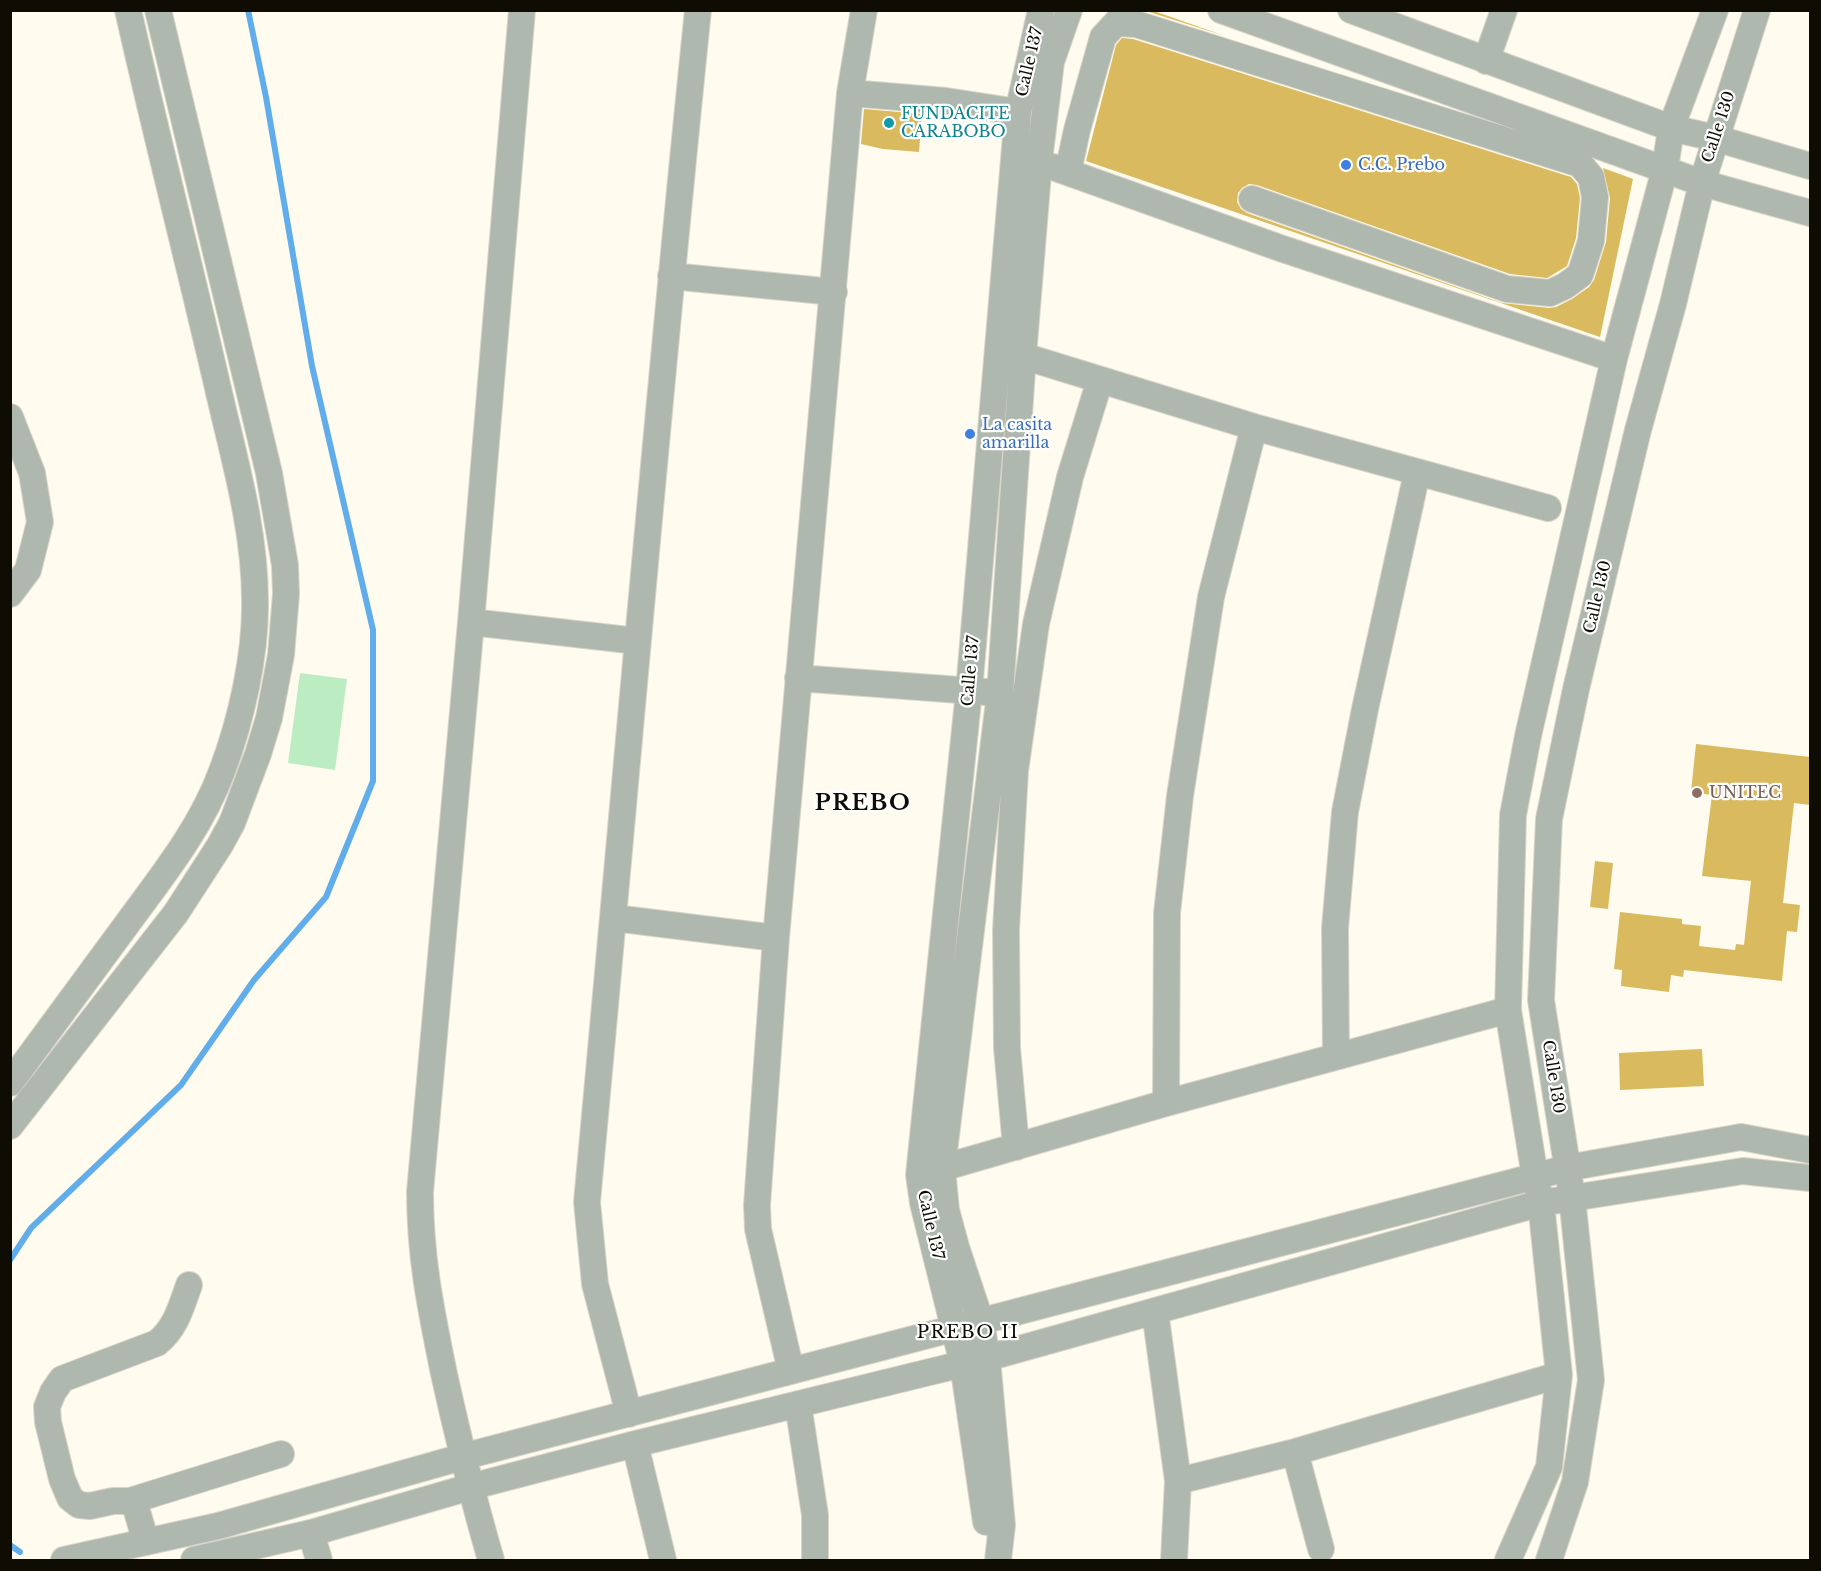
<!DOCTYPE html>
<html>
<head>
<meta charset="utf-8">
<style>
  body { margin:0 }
  #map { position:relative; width:1821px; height:1571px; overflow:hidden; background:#fffbef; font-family:"Libre Baskerville",serif }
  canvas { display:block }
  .frame { position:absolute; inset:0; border:12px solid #0f0c04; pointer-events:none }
</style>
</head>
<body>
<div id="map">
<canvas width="1821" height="1571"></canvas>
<div class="frame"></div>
</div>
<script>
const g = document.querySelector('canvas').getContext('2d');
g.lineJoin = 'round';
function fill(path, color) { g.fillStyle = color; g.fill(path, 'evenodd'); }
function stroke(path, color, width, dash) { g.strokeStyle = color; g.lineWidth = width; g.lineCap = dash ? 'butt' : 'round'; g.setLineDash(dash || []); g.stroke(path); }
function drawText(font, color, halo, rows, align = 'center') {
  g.font = font + ' "Libre Baskerville",serif'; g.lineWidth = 4.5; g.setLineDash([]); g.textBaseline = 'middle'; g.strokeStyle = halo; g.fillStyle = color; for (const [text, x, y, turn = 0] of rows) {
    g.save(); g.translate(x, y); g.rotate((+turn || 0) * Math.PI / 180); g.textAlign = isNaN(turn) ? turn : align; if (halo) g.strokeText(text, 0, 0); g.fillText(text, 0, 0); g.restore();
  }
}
const green = new Path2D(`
  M300,673L347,679L335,770L288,763Z`);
const stream = new Path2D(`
  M10,1260L31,1228L181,1085L254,980L326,897L373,781V630L312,366L266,97L248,10
  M10,1545L20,1552`);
const building = new Path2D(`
  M1143,10H1151L1225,36Z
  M1122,38L1133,39L1571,177L1577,184L1580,198L1576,238L1567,266L1547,278L1510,274L1257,185L1249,184L1242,188L1238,193L1237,202L1241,209L1247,213L1502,303L1549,308L1556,307L1572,299L1589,287L1594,280L1606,242L1610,198L1603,168L1633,179L1600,337L1086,161L1116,45Z
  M864,109L922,114L919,152L883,149L861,144Z
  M1696,744L1810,757V805L1794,803L1783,903L1800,905L1797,932L1787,931L1782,981L1684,970L1683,977L1671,975L1669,992L1621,986L1622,970L1614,969L1620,912L1682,919V924L1701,926L1699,946L1735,950L1736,944L1744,945L1751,881L1702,876L1712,795L1691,792Z
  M1595,861L1613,863L1608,909L1590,907Z
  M1702,1049L1704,1086L1620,1090L1619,1053Z`);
const minor = new Path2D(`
  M1221,10L1702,183L1810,213
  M1351,10L1671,128L1715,138L1810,166
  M1486,61L1504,10
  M850,93L946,101L1018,112
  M1053,167L1280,248L1614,359
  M1068,172L1077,130L1103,37L1116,23L1136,24L1580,164L1591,177L1595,197L1591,241L1580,275L1565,286L1550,293L1507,289L1252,199
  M671,276L834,292
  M1023,356L1254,427L1548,508
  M10,417L32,473L40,522L28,570L10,594
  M471,622L637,641
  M798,678L986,692
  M614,918L776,938
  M1336,1056L1335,928L1345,812L1365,709L1417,473
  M10,1083C49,1030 88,977 127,924C163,875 201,828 222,771C241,721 256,655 255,601C255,527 233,455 217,384C188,259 156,135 128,10
  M1166,1103L1167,913L1180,796L1211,597L1254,427
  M10,1126L176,913L220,845L232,823L258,754L269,718L281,655L286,594L285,565L269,473L158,10
  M1016,1147L1007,1048L1006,930L1015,771L1036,624L1070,477L1100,380
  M942,1168L1166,1103L1508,1010
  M1155,1311L1178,1481L1174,1560
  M791,1371L758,1229L757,1205L776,938L850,93L864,10
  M798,1404L815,1515V1560
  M629,1414L595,1284L587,1202C624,805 657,407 698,10
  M635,1444L663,1560
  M1295,1452L1321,1549
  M1178,1481L1295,1452L1559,1375
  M130,1501L281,1454
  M986,1522L963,1364L923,1203L919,1175L969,691L1018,112L1041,10
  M311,1533L319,1560
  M146,1542L136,1508L130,1501H113L90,1506L79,1505L70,1498L62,1479L48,1422L47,1407L53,1392L62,1379L157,1343C176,1328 181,1307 189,1285
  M64,1560L218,1526L462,1457L1567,1168L1741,1137L1810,1150
  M194,1560L311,1533L470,1487L635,1444L987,1358L1541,1203L1743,1171L1810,1178
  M491,1560C473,1498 458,1437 444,1374C431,1310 420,1258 420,1192L471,622L522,10
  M998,1560L1002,1525L987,1358L981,1322L956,1247L946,1210L942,1168L1000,693L1023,356L1039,161L1051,62L1069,10
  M1508,1560L1549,1467L1559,1375L1541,1203L1535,1177L1508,1010L1513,815L1528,736L1614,359L1665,169L1671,128L1715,10
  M1549,1560L1575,1482L1591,1380L1572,1197L1541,1000L1549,819L1576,689L1638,430L1673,304L1702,183L1757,10`);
const markers = [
  [889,123,6,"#0f9aa8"],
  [1346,165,6,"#3f7fe0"],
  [970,434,6,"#3f7fe0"],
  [1697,793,6,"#8d6e63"]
];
const streetNames = [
  ["Calle 137",1030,62,-77],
  ["Calle 130",1719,127,-72],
  ["Calle 130",1598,597,-77],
  ["Calle 137",971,671,-85],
  ["Calle 130",1553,1077,81],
  ["Calle 137",930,1225,77]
];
const cultureNames = [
  ["FUNDACITE",901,114],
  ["CARABOBO",901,132]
];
const shopNames = [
  ["C.C. Prebo",1358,165],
  ["La casita",982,425],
  ["amarilla",982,443]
];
const educationNames = [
  ["UNITEC",1709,793]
];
const neighbourhoodNames = [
  ["PREBO II",968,1333]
];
const districtNames = [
  ["PREBO",863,804]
];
fill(green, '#bcedc2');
stroke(stream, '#61adeb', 6);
fill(building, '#d9ba5e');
stroke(minor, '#d9d5c9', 28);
stroke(minor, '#afb8ae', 26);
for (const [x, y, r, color] of markers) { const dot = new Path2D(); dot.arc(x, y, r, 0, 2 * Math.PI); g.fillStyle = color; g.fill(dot); stroke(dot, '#fff', 2); }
drawText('16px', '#0f0c04', '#fff', streetNames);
drawText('16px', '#0d838f', '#fff', cultureNames, 'left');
drawText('16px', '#366cbe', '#fff', shopNames, 'left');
drawText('16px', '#785e54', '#fff', educationNames, 'left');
g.letterSpacing = '1.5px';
drawText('18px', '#0f0c04', '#fff', neighbourhoodNames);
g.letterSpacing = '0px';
g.letterSpacing = '1.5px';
drawText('bold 22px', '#0f0c04', '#fff', districtNames);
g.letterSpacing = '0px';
</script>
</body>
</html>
